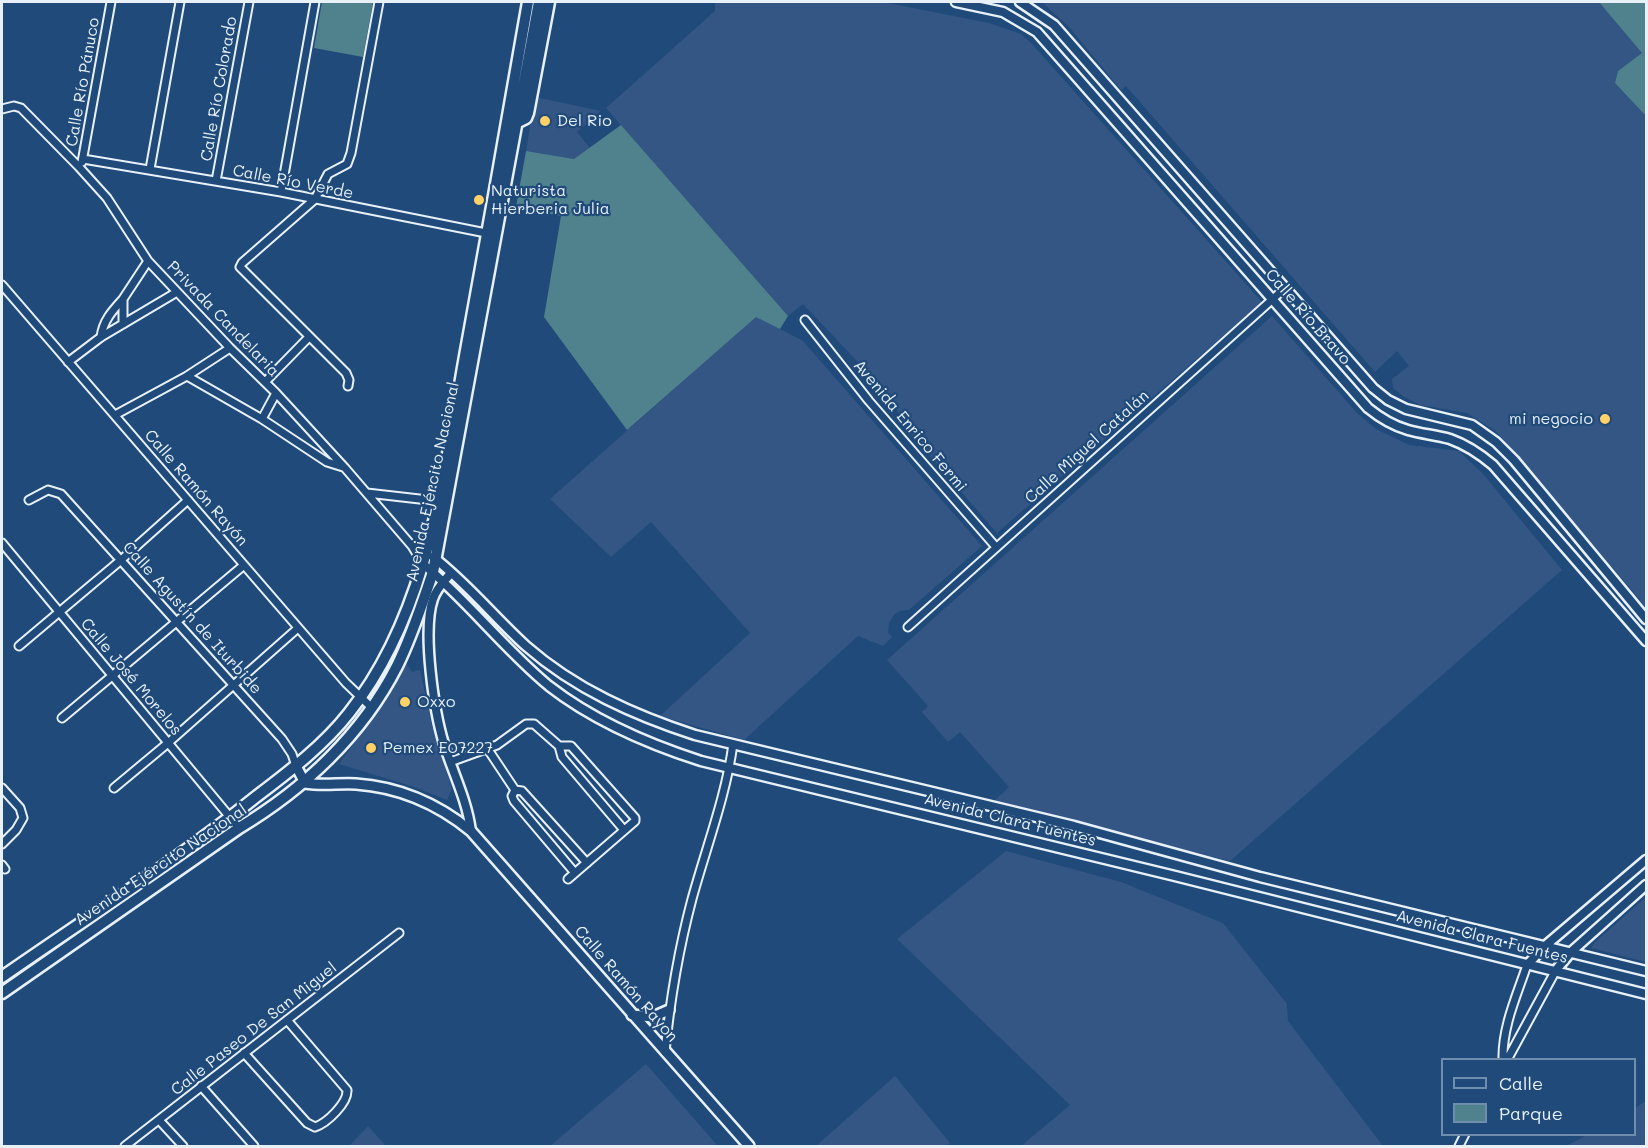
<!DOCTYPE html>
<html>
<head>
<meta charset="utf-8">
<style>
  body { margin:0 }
  #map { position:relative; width:1648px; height:1148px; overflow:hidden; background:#1f4a7a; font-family:Mali,sans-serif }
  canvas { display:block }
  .frame { position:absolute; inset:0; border:3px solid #e8f1f8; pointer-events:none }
  .legend { position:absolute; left:1441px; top:1058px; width:195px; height:78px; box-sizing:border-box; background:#1f4a7a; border:2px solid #6f8dac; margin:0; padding:8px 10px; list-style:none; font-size:18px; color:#e8f1f8 }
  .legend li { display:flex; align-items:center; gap:12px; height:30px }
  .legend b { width:30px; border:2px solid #6f8dac }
</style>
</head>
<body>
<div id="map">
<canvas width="1648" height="1148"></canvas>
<div class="frame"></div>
<ul class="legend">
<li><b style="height:8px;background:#1f4a7a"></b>Calle</li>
<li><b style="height:16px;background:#50828d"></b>Parque</li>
</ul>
</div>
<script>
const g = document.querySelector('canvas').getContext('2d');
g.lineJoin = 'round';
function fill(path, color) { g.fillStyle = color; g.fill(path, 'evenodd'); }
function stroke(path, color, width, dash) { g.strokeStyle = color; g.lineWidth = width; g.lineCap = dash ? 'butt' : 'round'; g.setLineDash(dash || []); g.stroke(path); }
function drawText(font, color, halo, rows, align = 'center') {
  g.font = font + ' Mali,sans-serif'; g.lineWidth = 4.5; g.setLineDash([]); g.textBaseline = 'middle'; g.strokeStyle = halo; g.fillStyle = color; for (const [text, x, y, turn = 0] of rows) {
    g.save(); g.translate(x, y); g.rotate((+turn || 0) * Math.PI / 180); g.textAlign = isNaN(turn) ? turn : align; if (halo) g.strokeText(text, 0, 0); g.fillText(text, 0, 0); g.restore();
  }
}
const built = new Path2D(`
  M715,2H883L989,23L1021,34L1032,44L1262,302L997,533L905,427L890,396L803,304L788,316L606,108L715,11Z
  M1042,2H1599L1643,53L1618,71L1615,83L1646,116V607L1496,431L1467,413L1420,405L1403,396L1393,388L1392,379L1409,366L1397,351L1375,372L1126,86L1121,90L1069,27Z
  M535,97L601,111L577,132L590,148L574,159L526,151Z
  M756,316L803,341L982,546L909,610L900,611L894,615L889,623L888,633L892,637L883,646L858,636L744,740L660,716L750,633L651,522L611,557L550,499Z
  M1272,316L1357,413L1376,429L1409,445L1459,451L1484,475L1562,570L1230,861L993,802L1009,787L960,732L948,742L922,712L928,706L887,660Z
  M405,661L412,672L420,670L432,726L452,789L447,800L414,787L339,764L383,703Z
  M1006,851L1121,882L1223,923L1287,1004L1288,1021L1383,1146H1021L1070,1105L897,939Z
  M1646,897V962L1591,948L1595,942Z
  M646,1064L718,1146H550Z
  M895,1076L950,1143L947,1146H816Z
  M1646,1101V1146H1566L1587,1135L1634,1134L1635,1108Z
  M368,1126L386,1146H349Z`);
const green = new Path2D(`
  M322,2H373L363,57L314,48Z
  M1599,2H1646V116L1615,83L1618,71L1642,53Z
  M621,125L788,316L780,329L756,317L627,430L544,317L561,216L516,207L526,151L574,159Z`);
const minor = new Path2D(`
  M2,109L14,106L21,108L79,167L107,198L148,261L230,348L276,393L345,468L412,546L423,564
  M83,159L281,192L491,234
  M82,162L111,2
  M150,169L180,2
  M216,181L249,2
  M281,192L315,2
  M2,285L346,683L371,707
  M805,320L869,401L996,547
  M123,324V299L148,261
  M101,337C103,321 112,311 123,299
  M68,362L101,337L177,292
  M187,376L262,419
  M265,382L309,337
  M348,386L349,380L346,373L240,267L242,263L315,199L328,174L347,164L351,153L379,2
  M276,393L262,419L327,462L343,467
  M115,415L187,376L230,348
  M367,493L437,501
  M29,500L48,490L61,494L282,739L292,754L296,766
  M2,543L239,828
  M908,627L1285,288
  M19,646L121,560L188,500
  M62,718L244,565
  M559,746H571L635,818V821L568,879
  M487,748L515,790L522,791L587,863
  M450,762L497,745L526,724H534L559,746L562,757L624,830
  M2,788L20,808L23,818L16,830L2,844
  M114,788L168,743L298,628
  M515,790L512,796L514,801L575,873
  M2,865L5,869
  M665,1052C670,1001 679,948 692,899C706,848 726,796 733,744
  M244,1053L307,1123L315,1127C327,1123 348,1103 347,1090L287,1020
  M1503,1060C1502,1027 1517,995 1527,965
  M1507,1060L1556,970
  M201,1086L254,1146
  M159,1120L183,1146
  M125,1146L399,933
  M1459,1146L1465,1134`);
const tertiary = new Path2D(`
  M956,2L1003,12L1037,32L1368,408C1379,417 1394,426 1408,430C1422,434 1436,435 1450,439C1467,445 1480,454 1493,465L1646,641
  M1020,2L1054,25L1373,388L1388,400L1406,409L1472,425L1496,442L1514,460L1646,619
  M433,557C467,583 494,617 526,646C575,689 634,715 695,735L1074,826L1260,877L1646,971
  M423,564C468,601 504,649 549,686C594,721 648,744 701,761L1175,876L1646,994
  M451,573C444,581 436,589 433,599C422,631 434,711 444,744C453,773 467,800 471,831
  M1527,965L1545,946L1646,860
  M1556,970L1571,952L1646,885`);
const secondary = new Path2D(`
  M296,766L305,783C322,786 339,783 356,784C399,787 438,804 471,831L749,1146
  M632,1015L653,1017L669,1010`);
const primary = new Path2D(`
  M518,122L526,118L528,113L549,2
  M2,977C87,918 176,861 257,796C290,771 324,745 349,713C431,610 444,470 467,345C488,231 508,116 528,2
  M2,993L239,828C304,789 362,735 397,666C412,636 422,604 433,572L539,2`);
const markers = [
  [545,121,6,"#ffd166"],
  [479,200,6,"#ffd166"],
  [1605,419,6,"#ffd166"],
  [405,702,6,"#ffd166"],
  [371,748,6,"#ffd166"]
];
const streetNames = [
  ["Calle Río Pánuco",83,82,-80],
  ["Calle Río Colorado",219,89,-80],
  ["Calle Río Verde",293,182,11],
  ["Calle Río Bravo",1308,317,49],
  ["Privada Candelaria",223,319,46],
  ["Avenida Enrico Fermi",910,426,50],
  ["Calle Miguel Catalán",1087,447,-42],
  ["Avenida Ejército Nacional",433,482,-78],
  ["Calle Ramón Rayón",196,488,49],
  ["Calle Agustín de Iturbide",192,618,48],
  ["Calle José Morelos",131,677,50],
  ["Avenida Clara Fuentes",1010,820,14],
  ["Avenida Ejército Nacional",161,865,-34],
  ["Avenida Clara Fuentes",1482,937,14],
  ["Calle Ramón Rayon",626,984,49],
  ["Calle Paseo De San Miguel",254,1029,-38]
];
const poiNames = [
  ["Del Rio",557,121],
  ["Naturista",491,191],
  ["Hierberia Julia",491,209],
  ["mi negocio",1593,419,"right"],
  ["Oxxo",417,702],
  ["Pemex E07227",383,748]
];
fill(built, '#345685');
fill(green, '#50828d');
stroke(minor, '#e8f1f8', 11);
stroke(tertiary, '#e8f1f8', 13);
stroke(secondary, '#e8f1f8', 14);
stroke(primary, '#e8f1f8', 15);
stroke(minor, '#1f4a7a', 7);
stroke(tertiary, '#1f4a7a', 8);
stroke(secondary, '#1f4a7a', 9);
stroke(primary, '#1f4a7a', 10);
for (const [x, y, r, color] of markers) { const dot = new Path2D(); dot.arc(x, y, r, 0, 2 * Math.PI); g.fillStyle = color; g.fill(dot); stroke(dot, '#1f4a7a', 2); }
drawText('16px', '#e8f1f8', '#1f4a7a', streetNames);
drawText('16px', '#e8f1f8', '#1f4a7a', poiNames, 'left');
</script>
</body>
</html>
